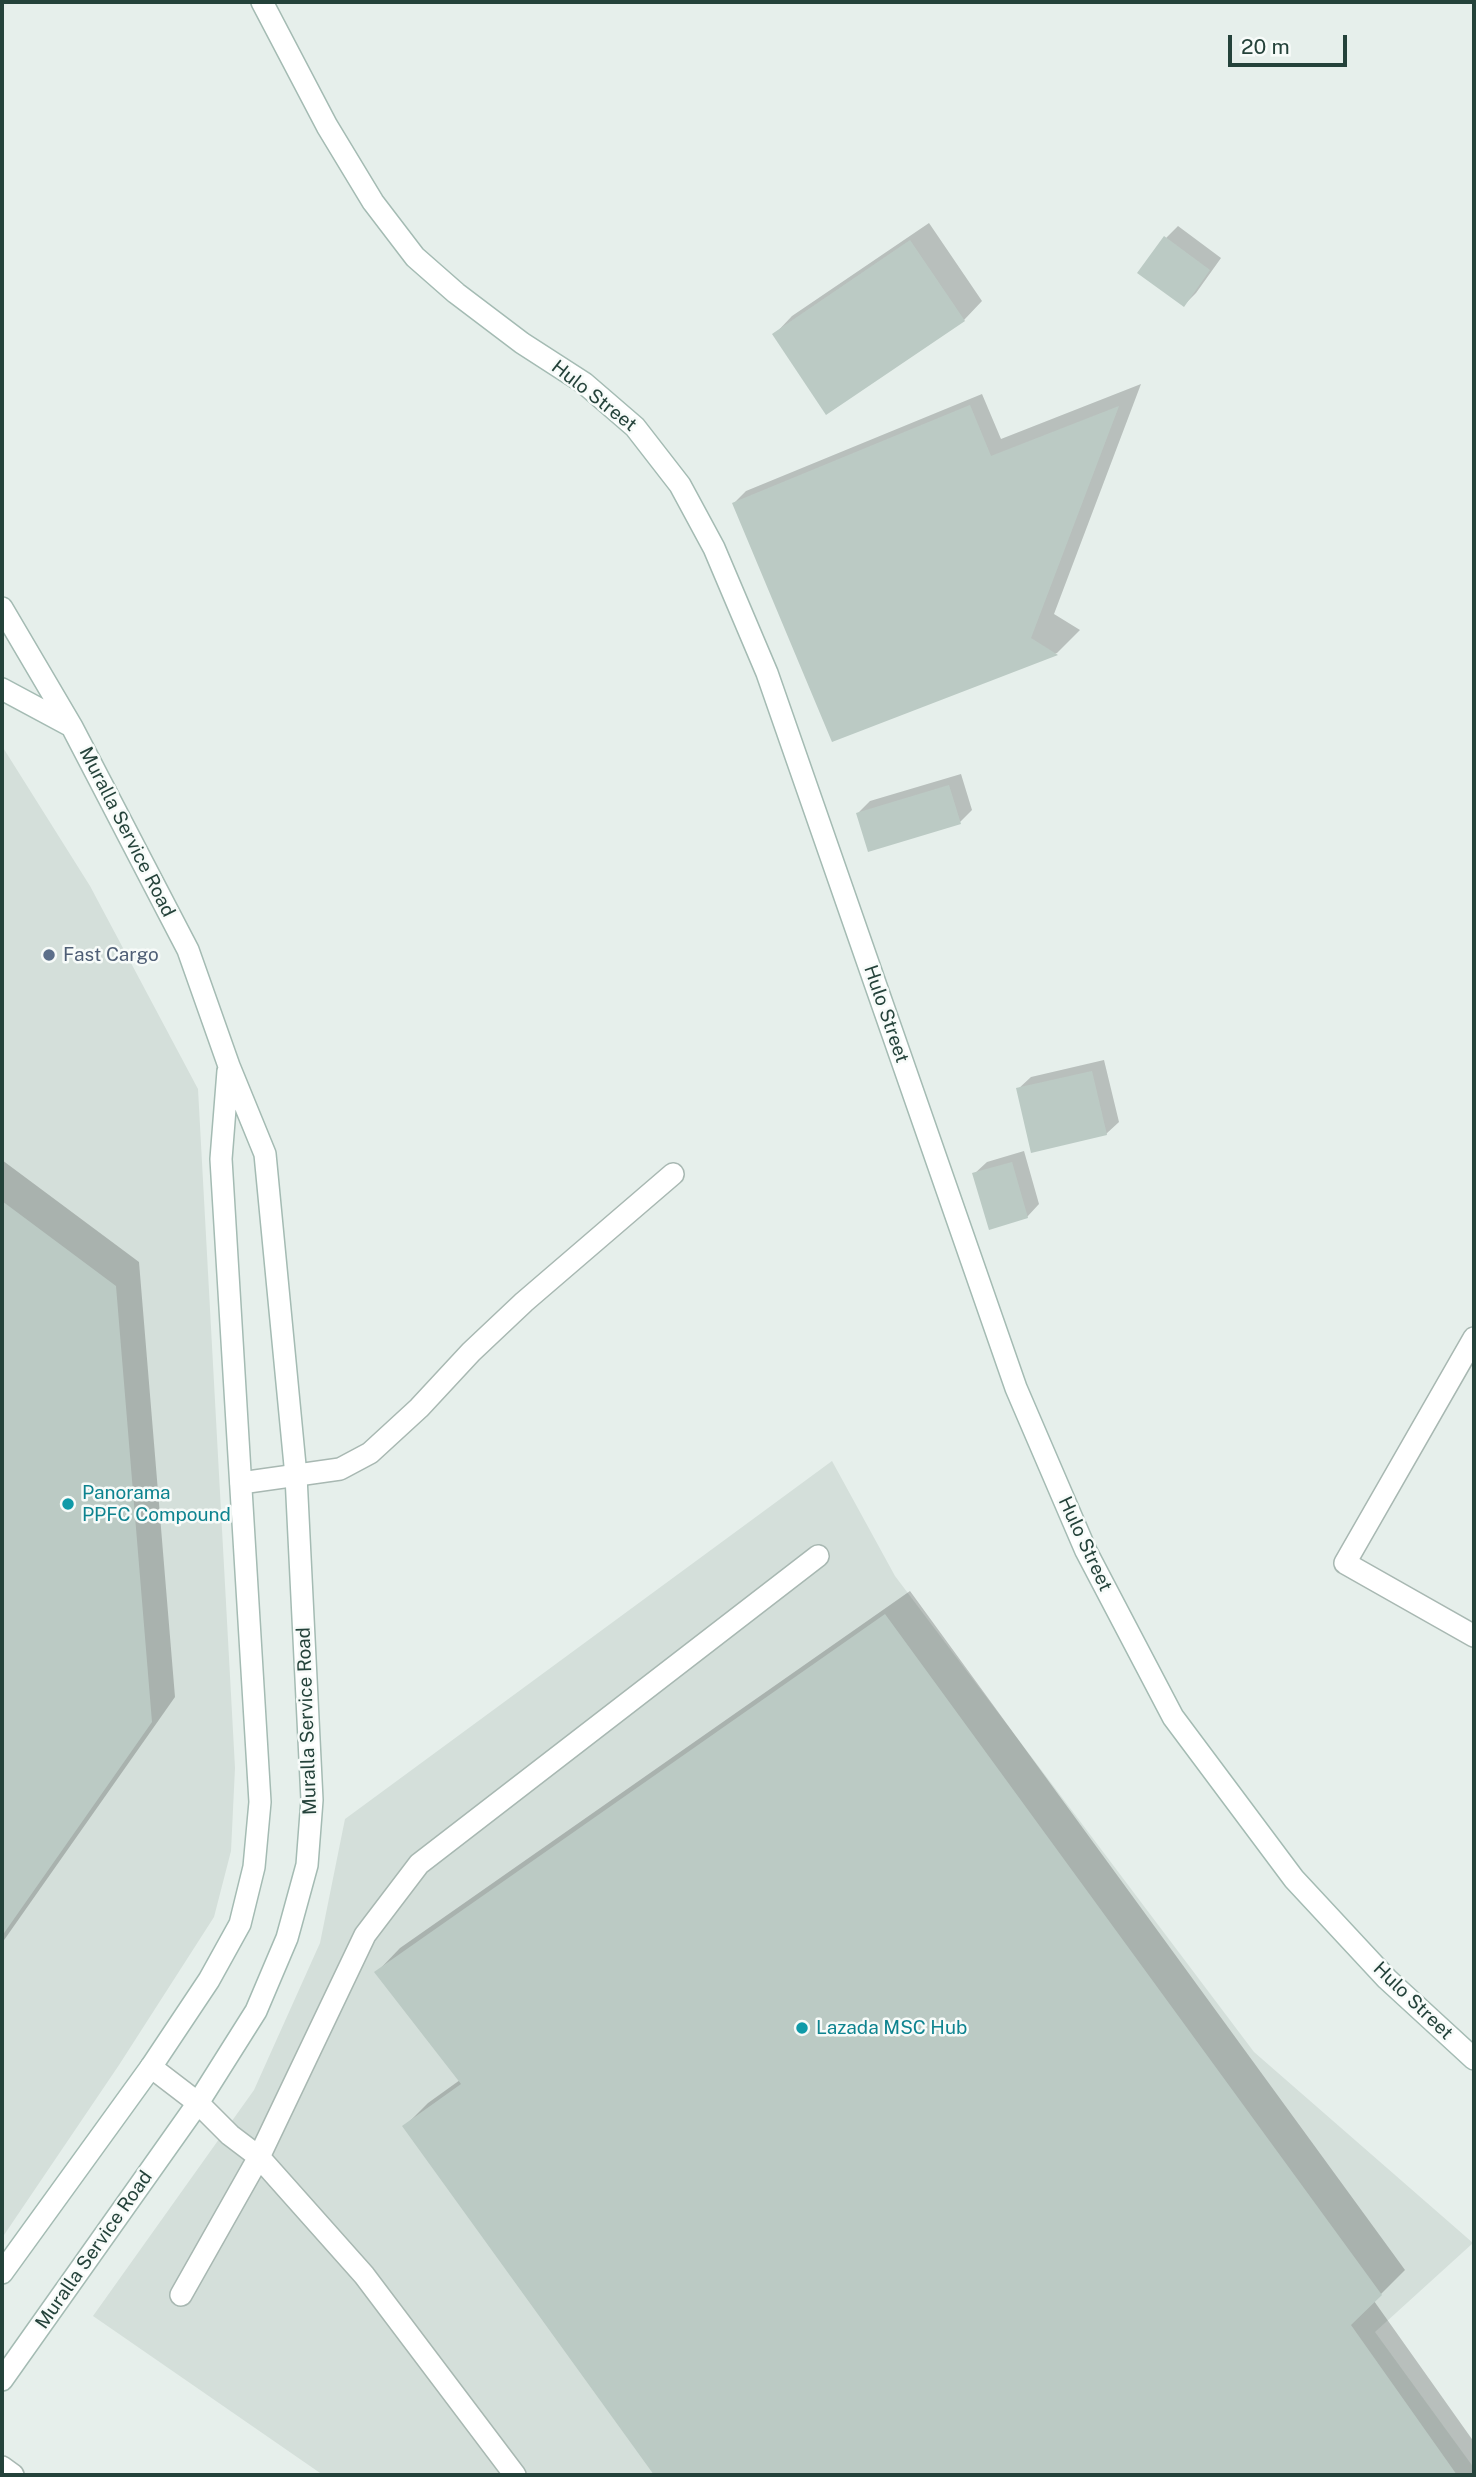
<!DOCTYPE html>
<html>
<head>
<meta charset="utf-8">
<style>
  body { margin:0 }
  #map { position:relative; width:1476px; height:2477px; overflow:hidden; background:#e6efeb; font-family:"Public Sans",sans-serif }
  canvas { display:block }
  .frame { position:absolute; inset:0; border:4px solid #24423a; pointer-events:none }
  .scale { position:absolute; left:1228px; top:35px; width:119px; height:32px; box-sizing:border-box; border:4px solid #24423a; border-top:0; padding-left:9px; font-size:21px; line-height:24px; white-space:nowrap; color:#24423a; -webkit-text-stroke:5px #f7fbf9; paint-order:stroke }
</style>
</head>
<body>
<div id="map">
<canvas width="1476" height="2477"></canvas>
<div class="frame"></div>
<div class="scale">20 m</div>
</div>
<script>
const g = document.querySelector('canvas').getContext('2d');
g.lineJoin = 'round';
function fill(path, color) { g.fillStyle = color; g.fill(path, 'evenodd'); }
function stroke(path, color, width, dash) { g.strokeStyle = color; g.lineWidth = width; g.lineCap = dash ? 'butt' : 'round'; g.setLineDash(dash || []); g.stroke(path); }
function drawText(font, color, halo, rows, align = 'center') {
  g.font = font + ' "Public Sans",sans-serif'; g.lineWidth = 5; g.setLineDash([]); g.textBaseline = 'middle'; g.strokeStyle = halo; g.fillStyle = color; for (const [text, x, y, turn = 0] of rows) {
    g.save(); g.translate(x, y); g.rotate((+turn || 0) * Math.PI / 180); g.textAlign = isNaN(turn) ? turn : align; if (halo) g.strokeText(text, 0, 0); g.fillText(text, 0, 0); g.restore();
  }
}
const built = new Path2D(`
  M2,746L90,886L198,1089L235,1768L231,1851L214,1917L119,2065L2,2238Z
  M832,1461L895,1576L1254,2052L1473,2243L1375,2332L1474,2468V2475H323L93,2316L254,2090L320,1943L345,1819Z`);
const shadow = new Path2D(`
  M929,223L982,301L964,320L774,335L792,316Z
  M1178,226L1221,258L1196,293L1184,305L1166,238Z
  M1141,384L1054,614L1080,630L1057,653L833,740L734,503L746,491L982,394L1001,439Z
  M961,774L972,810L960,822L858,813L870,801Z
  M1104,1060L1119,1122L1106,1134L1018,1089L1031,1077Z
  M1024,1151L1039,1204L1027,1217L974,1174L987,1162Z
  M2,1160L139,1262L175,1697L2,1943Z
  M910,1591L1405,2270L1374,2301L1474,2442V2475H656L405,2126L428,2103L460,2080L377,1972L400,1948Z`);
const building = new Path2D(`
  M1164,236L1210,270L1184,307L1137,273Z
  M910,240L965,321L826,415L772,334Z
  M970,405L991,456L1119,406L1031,638L1058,655L832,742L732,503Z
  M949,785L961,824L868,852L856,813Z
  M1092,1071L1107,1135L1031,1153L1016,1088Z
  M1012,1162L1028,1218L989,1230L972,1173Z
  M2,1201L116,1286L152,1722L2,1936Z
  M885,1614L1382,2295L1351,2325L1457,2475H654L402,2126L461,2084L374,1972Z`);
const lane = new Path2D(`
  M1474,1338L1345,1563L1474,1636
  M241,1483L340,1469L370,1453L419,1408L471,1352L524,1302L673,1174
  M151,2067L198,2103L230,2135L259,2157L364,2275L515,2475
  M181,2295L259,2157L365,1935L419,1864L818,1556
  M2,2467L13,2475`);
const secondary = new Path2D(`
  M262,2L327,126L373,202L415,257L456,293L522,343L584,383L635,427L680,485L714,548L767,673L1016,1388L1086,1551L1173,1717L1294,1879L1387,1979L1474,2059
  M2,608L72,727L188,950L229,1066L265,1154L296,1476L312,1800L307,1865L287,1938L256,2011L198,2103L2,2380
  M2,689L71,726
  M2,2273L151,2067L209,1980L240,1924L254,1867L260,1802L221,1159L228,1071`);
const markers = [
  [49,955,7,"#5c6f8a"],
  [68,1504,7,"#0f9aa8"],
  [802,2028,7,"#0f9aa8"]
];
const streetNames = [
  ["Hulo Street",594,396,38],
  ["Muralla Service Road",127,832,63],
  ["Hulo Street",886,1014,71],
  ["Hulo Street",1085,1544,65],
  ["Muralla Service Road",307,1721,-92],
  ["Hulo Street",1413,2001,44],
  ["Muralla Service Road",94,2250,-55]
];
const serviceNames = [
  ["Fast Cargo",63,955]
];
const cultureNames = [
  ["Panorama",82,1493],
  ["PPFC Compound",82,1515],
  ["Lazada MSC Hub",816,2028]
];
fill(built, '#d4dfda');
fill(shadow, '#0003');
fill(building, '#bbcac4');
stroke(lane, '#a8b8b2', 24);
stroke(secondary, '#a4bbb3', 24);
stroke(lane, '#fff', 21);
stroke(secondary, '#fff', 21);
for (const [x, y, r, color] of markers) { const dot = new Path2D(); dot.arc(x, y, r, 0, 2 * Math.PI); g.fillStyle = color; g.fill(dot); stroke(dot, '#f7fbf9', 2.5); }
drawText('19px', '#24423a', '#f7fbf9', streetNames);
drawText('19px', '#4e5e75', '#f7fbf9', serviceNames, 'left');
drawText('19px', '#0d838f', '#f7fbf9', cultureNames, 'left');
</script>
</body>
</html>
